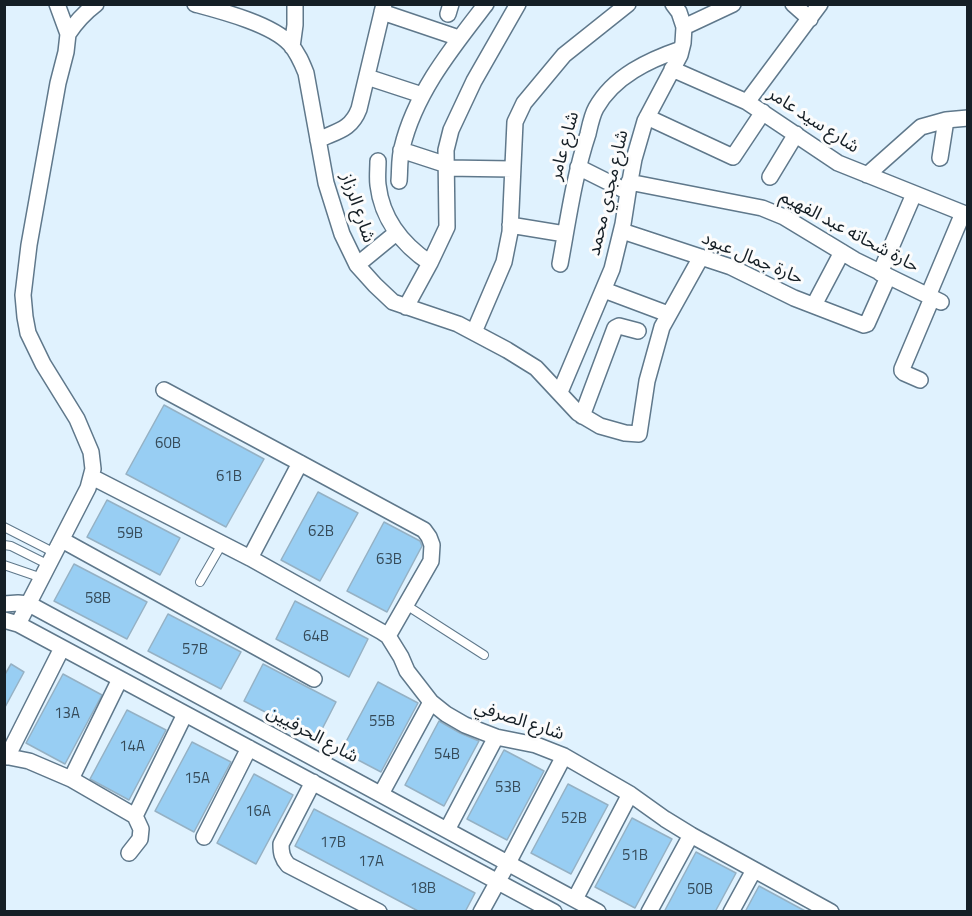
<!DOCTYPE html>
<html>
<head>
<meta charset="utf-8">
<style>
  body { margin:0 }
  #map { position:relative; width:972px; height:916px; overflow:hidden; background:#e0f2fe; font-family:"Titillium Web",sans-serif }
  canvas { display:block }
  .frame { position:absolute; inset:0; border:6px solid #151f26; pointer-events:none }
</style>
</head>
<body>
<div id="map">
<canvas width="972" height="916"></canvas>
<div class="frame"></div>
</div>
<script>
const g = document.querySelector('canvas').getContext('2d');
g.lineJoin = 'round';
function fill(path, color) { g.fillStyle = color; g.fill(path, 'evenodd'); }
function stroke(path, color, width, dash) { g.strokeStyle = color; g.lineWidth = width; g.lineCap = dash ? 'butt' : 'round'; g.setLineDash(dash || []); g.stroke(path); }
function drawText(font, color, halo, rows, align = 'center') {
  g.font = font + ' "Titillium Web","Noto Sans Arabic",sans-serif'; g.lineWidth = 6; g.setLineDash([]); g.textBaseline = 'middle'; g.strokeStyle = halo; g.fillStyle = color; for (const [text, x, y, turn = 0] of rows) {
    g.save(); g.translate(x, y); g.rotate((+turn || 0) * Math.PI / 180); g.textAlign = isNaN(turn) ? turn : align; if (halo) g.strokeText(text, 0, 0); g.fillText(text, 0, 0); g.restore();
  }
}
const building = new Path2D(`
  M164,405L264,459L226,527L126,474Z
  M318,492L358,513L320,581L281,560Z
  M107,500L180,538L160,575L87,537Z
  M384,522L420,541L422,546L387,612L347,591Z
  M74,564L147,602L127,639L54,601Z
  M295,601L368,639L349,677L276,639Z
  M168,614L241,652L221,689L148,651Z
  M11,664L24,672L4,709V676Z
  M263,664L336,702L317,739L244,701Z
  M63,674L102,695L65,764L26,743Z
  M378,682L418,703L381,772L341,751Z
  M127,710L166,730L129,800L90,779Z
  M439,721L460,733L479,741L444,806L405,785Z
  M192,742L231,762L194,832L155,811Z
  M504,750L544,771L507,840L467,819Z
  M254,774L293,795L256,864L217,843Z
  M568,784L608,805L571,874L531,853Z
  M314,809L475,893L465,912H420L295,846Z
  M632,818L672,839L635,908L595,887Z
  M696,852L736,873L715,912H664Z
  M759,886L807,912H745Z`);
const lane = new Path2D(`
  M4,527L55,553
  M4,545L11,546L49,565
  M4,565L42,578
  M200,582L222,544
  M406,605L484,655`);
const street = new Path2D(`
  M195,4C221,11 272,24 290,44C298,53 302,63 306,73L326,183L342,234L357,265L375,285L393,302L458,324L507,350L536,368L578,413L600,426L625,433L639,434L647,381L662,327L701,257
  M793,4L810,19
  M382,12L459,38
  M448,14L451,4
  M684,27L733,4
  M68,34C76,22 84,13 96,4
  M292,47L295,25V4
  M672,69L747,102L838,163L968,215
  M367,77L422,95
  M747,102L820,4
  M647,117L733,157L763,112
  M318,140C337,131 351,130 359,109L384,4
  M401,150L447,165
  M940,158L946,120
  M378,161C378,169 377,178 378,185C382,219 403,245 430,263
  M578,167L628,192
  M446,168L512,169
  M867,175L921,127L946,120L968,118
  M770,177L796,134
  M399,181C400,170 399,158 402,148C415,93 452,48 486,4
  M629,182L762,208L784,217L855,260L941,302
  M510,225L565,234
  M622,231L731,267L794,298L864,325L867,324L888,277
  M560,264C568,221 574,176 588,134C590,125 592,115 596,108C614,76 649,60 681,49
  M357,265L396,233
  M880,273L914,194
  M604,290L668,314
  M928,296L963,213
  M814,305L842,252
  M406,307L430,263L447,227L446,150L451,130L474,81L518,4
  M474,332L504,262L510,232L515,122L524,103L564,55L628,4
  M920,380L904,373L902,371V369L932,298
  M164,390L300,463
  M560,392L612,269L623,224L628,192L634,159L645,121L680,55L683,43L684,27L679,12L673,4
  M582,416L615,328L619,326L638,331
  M92,477L250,558L382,632L388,636L401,657L407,671L431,702L446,714L465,725L496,737L536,745L564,756L630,794L665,819L691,835L831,912
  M62,540L314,679
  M250,558L300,463L424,530L429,537L432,545L431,561L388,636
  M4,604L18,603L29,604L598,912
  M4,620L18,624L554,912
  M18,624L88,488L93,469L91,452L77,419L43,364L28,333L25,317L23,295L29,245L58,83L66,52L68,34L57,4
  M4,756L29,761L71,779L135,816L141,829L140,839L129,853
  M7,757L62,648
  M71,779L120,679
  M313,782L281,844C281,853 282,858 288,865L379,912
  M381,794L431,702
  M135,816L185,714
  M447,830L496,737
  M204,837L249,748
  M575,899L630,794
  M481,912L508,863L564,756
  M649,912L691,835
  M731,912L754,870`);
const numberNames = [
  ["60B",168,444],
  ["61B",229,477],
  ["62B",321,532],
  ["59B",130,534],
  ["63B",389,560],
  ["58B",98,599],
  ["64B",316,637],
  ["57B",195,650],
  ["13A",67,714],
  ["55B",382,722],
  ["14A",132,747],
  ["54B",447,755],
  ["15A",197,779],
  ["53B",508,788],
  ["16A",258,812],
  ["52B",574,819],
  ["17B",333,843],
  ["51B",635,856],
  ["17A",371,862],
  ["18B",423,889],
  ["50B",700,890]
];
const streetNames = [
  ["شارع سيد عامر",813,121,33],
  ["شارع عامر",565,146,-75],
  ["شارع مجدي محمد",609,193,-77],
  ["شارع الرزاز",357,208,71],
  ["حارة شحاته عبد الفهيم",849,232,28],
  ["حارة جمال عبود",752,259,23],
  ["شارع الصرفي",519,721,18],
  ["شارع الحرفيين",312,735,28]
];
fill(building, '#98cef3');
stroke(building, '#95b1c4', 1.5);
stroke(lane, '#5f788b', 10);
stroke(street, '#5f788b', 18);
stroke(lane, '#fff', 8);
stroke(street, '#fff', 15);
drawText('15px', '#364b59', null, numberNames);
drawText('18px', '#151f26', '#fcfcfc', streetNames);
</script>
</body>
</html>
